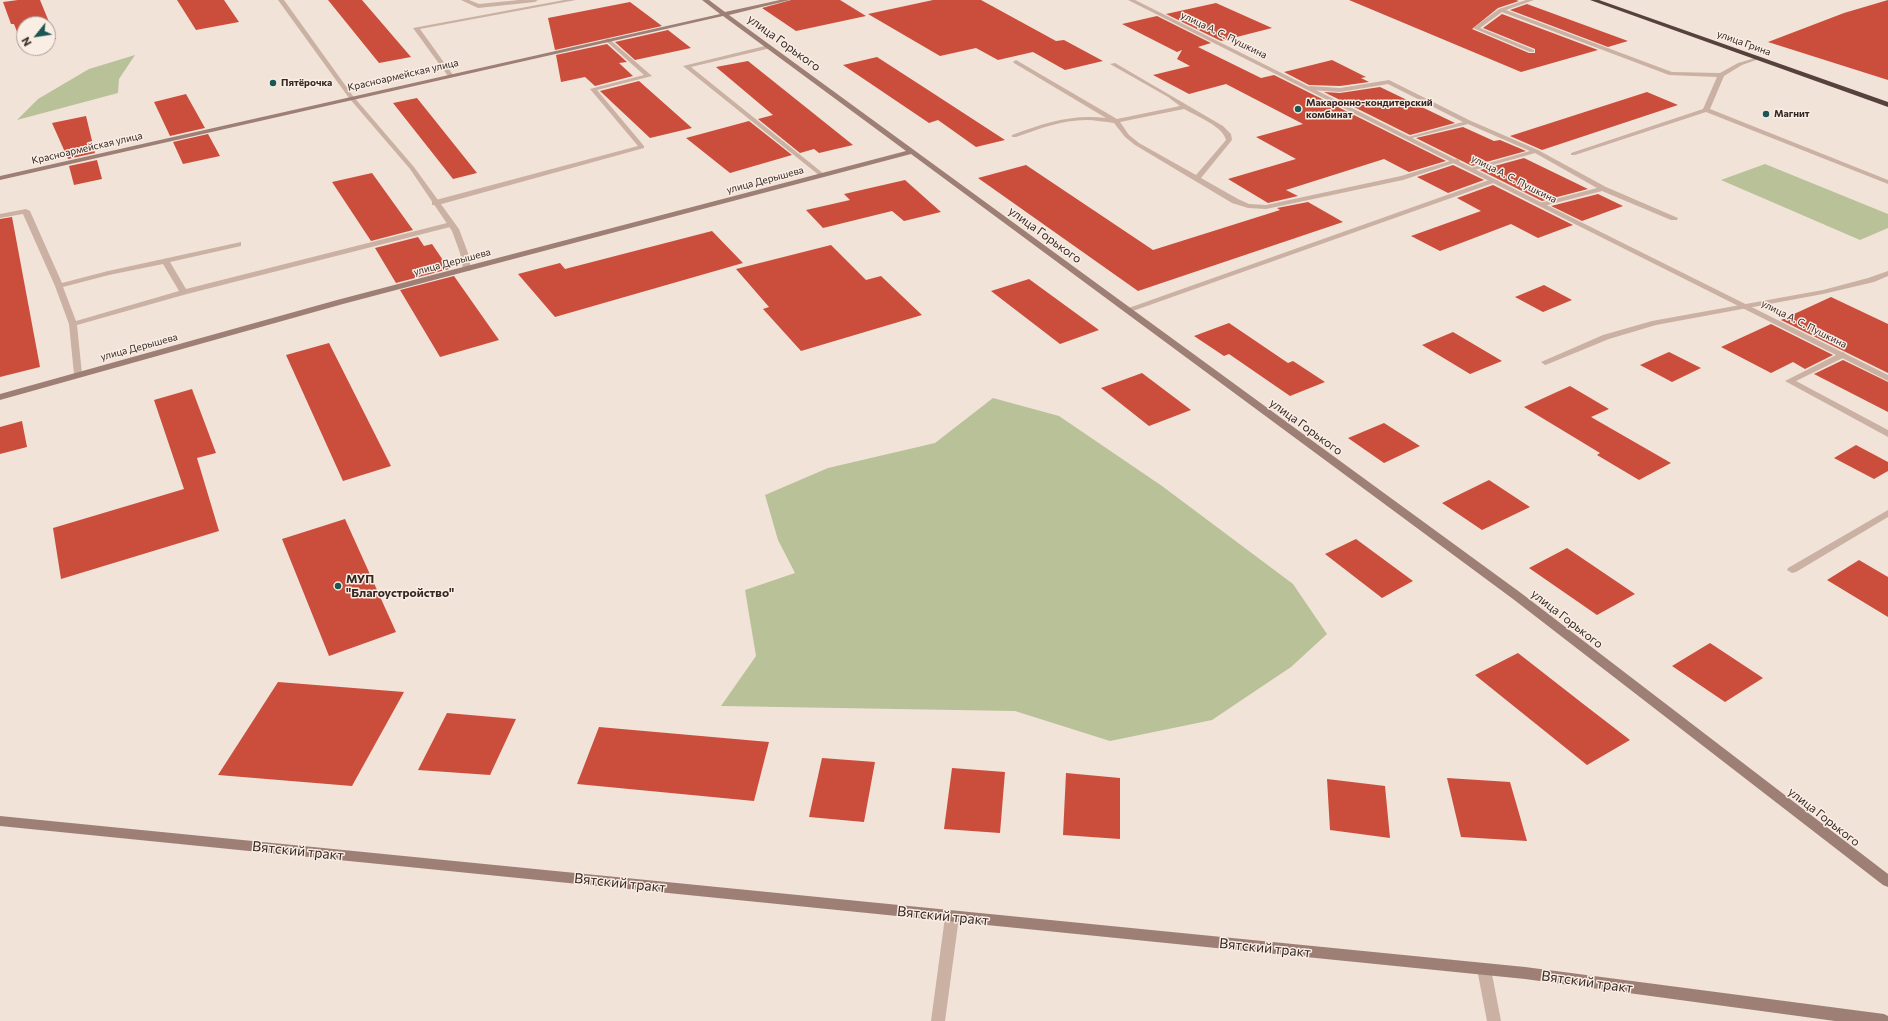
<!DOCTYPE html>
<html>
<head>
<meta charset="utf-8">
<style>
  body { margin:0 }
  #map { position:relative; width:1888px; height:1021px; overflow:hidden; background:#f2e3d8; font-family:Commissioner,sans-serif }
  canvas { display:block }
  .north { position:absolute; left:16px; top:16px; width:40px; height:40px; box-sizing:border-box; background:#faede4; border:1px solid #ab9f98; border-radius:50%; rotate:240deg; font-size:11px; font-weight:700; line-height:16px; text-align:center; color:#352926 }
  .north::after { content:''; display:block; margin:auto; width:14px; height:18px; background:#1a5855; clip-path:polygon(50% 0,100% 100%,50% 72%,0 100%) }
</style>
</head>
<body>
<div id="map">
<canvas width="1888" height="1021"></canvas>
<div class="north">N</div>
</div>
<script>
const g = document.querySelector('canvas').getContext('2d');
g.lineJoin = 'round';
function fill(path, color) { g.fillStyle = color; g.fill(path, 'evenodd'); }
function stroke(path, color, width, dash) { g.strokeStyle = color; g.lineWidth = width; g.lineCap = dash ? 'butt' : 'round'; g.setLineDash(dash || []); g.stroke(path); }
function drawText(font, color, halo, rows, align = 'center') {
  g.font = font + ' Commissioner,sans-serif'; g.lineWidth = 3; g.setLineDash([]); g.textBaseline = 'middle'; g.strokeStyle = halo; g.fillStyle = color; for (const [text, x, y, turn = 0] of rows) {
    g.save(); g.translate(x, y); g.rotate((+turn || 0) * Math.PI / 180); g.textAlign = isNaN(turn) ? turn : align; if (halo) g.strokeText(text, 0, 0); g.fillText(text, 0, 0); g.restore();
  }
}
const green = new Path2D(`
  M135,55L119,79L118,93L17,120L38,99L89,69Z
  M1765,164L1888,214V228L1860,240L1721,180Z
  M993,398L1059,416L1162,486L1293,584L1327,634L1291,667L1212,720L1110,741L1015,711L721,706L756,656L745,590L795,573L778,540L765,495L828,468L935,443Z`);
const building = new Path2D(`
  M18,0H40L56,39L48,41V24H24V45H22L14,24H11L3,2Z
  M177,0H224L239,22L196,30Z
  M328,0H362L411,57L379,63Z
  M791,0H840L866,16L796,31L762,8Z
  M933,0H981L1056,41L1064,40L1103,61L1065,70L1033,52L998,60L976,48L940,56L868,14Z
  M1349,0H1516L1519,1L1498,8L1472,29L1529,53H1535V49L1483,28L1502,14L1598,50L1521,72Z
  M1888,0V80L1768,42L1844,13Z
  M630,2L662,26L555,50L548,18Z
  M1216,3L1272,28L1221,41L1166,14Z
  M1527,4L1628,41L1608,47L1510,10Z
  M1157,16L1211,43L1198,47L1261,78L1274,75L1446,161L1409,172L1384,159L1286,190L1298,196L1268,203L1228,179L1296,159L1256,137L1303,124L1226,84L1189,94L1153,75L1190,66L1177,59L1182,50L1177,52L1122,24Z
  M668,30L691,48L635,60L615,42Z
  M607,44L627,62L619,63L633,76L595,86L585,77L561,82L556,55Z
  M877,57L925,88L1005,140L976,147L938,120L929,123L843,65Z
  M1332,60L1366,77L1361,78L1369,82L1340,86L1309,85L1284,72Z
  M748,61L853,145L819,153L814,149L800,153L758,119L773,115L716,67Z
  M639,81L692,128L650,138L600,91Z
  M1380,87L1455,123L1410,135L1324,92L1340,93Z
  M1647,92L1678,105L1542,150L1510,136Z
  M186,94L205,128L170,136L154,102Z
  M417,98L477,173L453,179L393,103Z
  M86,116L95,153L68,159L52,123Z
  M749,121L792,155L730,173L686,138Z
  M1463,127L1494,141L1500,140L1526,151L1472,166L1416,138Z
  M208,134L220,156L183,164L173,142Z
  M1524,158L1588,189L1542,201L1480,170Z
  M97,160L102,179L74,185L69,166Z
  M1026,165L1153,250L1280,210L1277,208L1308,202L1343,222L1138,291L978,178Z
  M1453,165L1484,180L1448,193L1417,177Z
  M372,173L413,230L371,241L332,182Z
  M905,180L941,212L904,221L892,211L823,228L806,210L850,200L844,194Z
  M1493,185L1573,225L1538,238L1511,224L1440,251L1411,236L1481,211L1457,198Z
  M1598,194L1623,206L1582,221L1551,206Z
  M12,217L40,367L0,377V219Z
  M712,231L743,263L555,317L518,274L560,263L565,269Z
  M418,237L424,246L432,244L449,269L396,283L375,248Z
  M831,245L866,280L881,276L922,315L801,351L763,309L769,307L736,269Z
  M454,276L499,340L440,357L400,290Z
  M1029,279L1066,306L1099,330L1060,344L991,291Z
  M1544,285L1572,300L1543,312L1515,297Z
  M1831,297L1888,324V373L1781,320Z
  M1229,323L1288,363L1293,361L1325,382L1290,396L1229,354L1224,356L1194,336Z
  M1771,324L1833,355L1805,369L1793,362L1771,373L1721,347Z
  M1453,332L1502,361L1470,374L1422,345Z
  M329,343L391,466L343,481L286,355Z
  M1669,352L1701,368L1672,382L1640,365Z
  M1843,360L1888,382V412L1814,374Z
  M1142,373L1191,410L1149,426L1101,388Z
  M1570,386L1609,409L1591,417L1671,463L1639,480L1597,455L1600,453L1524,407Z
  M192,389L216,453L197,458L219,531L61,579L53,528L184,489L154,400Z
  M22,421L27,447L0,454V427Z
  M1384,423L1420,446L1384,463L1348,438Z
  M1856,445L1888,462V471L1874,479L1834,458Z
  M1489,480L1530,507L1482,530L1442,503Z
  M345,519L396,632L329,656L282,539Z
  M1356,539L1413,581L1382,598L1325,554Z
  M1567,548L1635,594L1597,615L1529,568Z
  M1859,560L1888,577V617L1827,580Z
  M1710,643L1763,678L1725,702L1672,666Z
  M1518,653L1582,703L1630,740L1587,765L1475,675Z
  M278,682L404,692L352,786L218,775Z
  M447,713L516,719L490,775L418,770Z
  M599,727L769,742L754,801L577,784Z
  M822,758L875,762L864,822L809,817Z
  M952,768L1005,772L1000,833L944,829Z
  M1066,773L1120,778V839L1063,835Z
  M1447,778L1510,782L1527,841L1461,837Z
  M1327,779L1385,786L1390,838L1330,830Z`);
const lane = new Path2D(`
  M461,0H469L479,4L519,0H538L535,2L478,8Z
  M564,0H576L420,29L453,75L450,77L448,76L413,28Z
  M1526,0H1534L1506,10L1672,72L1720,73L1738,63L1759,57V59L1742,65L1724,76L1710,109L1888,180V184L1706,112L1575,155H1571V153L1703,109L1717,77L1669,75L1502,12L1480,28L1534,50V52H1530L1473,28L1499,9Z
  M608,38L652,76L597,90L644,146V148L438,205H432V201L638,146L590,89L644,75L606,41L605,40Z
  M769,45L771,46V48L691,67L824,174V176H820L683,66Z
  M1016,60L1117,119L1180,106L1168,97L1110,64L1115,63L1223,126L1231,134L1232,140L1201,178L1238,199L1249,204L1266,205L1401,176L1457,159L1460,161L1403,180L1266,209L1248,208L1232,203L1135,145L1125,137L1114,123C1105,122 1095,120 1086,120C1062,120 1039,129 1016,137H1012V135C1045,123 1071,114 1106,118L1014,63L1013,62ZM1184,109C1196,116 1223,126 1226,140L1196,175L1139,143L1129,135L1120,122Z
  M1389,80L1471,121L1538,150L1606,187L1678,218L1677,220H1671L1602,191L1540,207V203L1597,188L1535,153L1475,170H1471V168L1530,151L1468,124L1408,139V137L1463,122L1388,84L1340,92L1310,90L1307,88L1310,86L1340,88Z
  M1492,179L1499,181L1130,312H1127L1123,310Z
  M26,209L30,211L62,283L108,271L241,242V246L170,262L186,289L451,222L455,224L454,226L187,294L77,325L82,374L78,377L74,374L69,324L55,286L23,214L0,218V214ZM163,264L179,291L76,321L63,287L109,275Z
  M1888,271V276L1874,282L1823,294L1656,325L1609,339L1548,364L1545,365L1541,362L1603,335L1652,321L1823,290L1868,278Z
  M1842,352L1845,353L1846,355L1845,357L1796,381L1888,430V437L1785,381Z
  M1888,510V517L1796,572L1792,573L1787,570L1788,568Z
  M952,911L957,913L959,917L945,1021H931L945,917L947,913Z
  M1484,963L1489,965L1491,969L1501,1021H1487L1477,969L1479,965Z`);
const street = new Path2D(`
  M278,0H284L353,96L414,167L459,229L468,253L471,269L470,271H467L463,269L460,253L452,231L410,169L349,98Z
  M1128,0H1135L1888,375V381Z`);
const secondary = new Path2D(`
  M702,0H709L725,12L780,0H790L729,15L1521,593L1888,874V887L1883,885L1513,599L911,154L343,304L0,400V394L337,300L906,151L723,16L0,180V176L720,14Z
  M0,816L1525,967L1884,1014L1888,1016V1021H1835L1525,979L0,826Z`);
const highway = new Path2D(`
  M1590,0H1599L1888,102V107Z`);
const markers = [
  [273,83,4,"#1a5855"],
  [1298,109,4,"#1a5855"],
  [1766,114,4,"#1a5855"],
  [338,586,4,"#1a5855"]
];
const farStreetnames = [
  ["улица А. С. Пушкина",1224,35,26],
  ["улица Грина",1744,43,20],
  ["Красноармейская улица",403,75,-13],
  ["Красноармейская улица",87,148,-13],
  ["улица А. С. Пушкина",1514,179,27],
  ["улица Дерышева",765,180,-15],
  ["улица Дерышева",452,262,-15],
  ["улица А. С. Пушкина",1804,324,27],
  ["улица Дерышева",139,347,-15]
];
const farPoinames = [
  ["Пятёрочка",281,83],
  ["Макаронно-кондитерский",1306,103],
  ["комбинат",1306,115],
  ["Магнит",1774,114]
];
const streetNames = [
  ["улица Горького",784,43,36],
  ["улица Горького",1045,235,36],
  ["улица Горького",1306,427,36],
  ["улица Горького",1567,619,38],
  ["улица Горького",1824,817,38]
];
const poiNames = [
  ["МУП",346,579],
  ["\"Благоустройство\"",346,593]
];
const nearStreetnames = [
  ["Вятский тракт",298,851,6],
  ["Вятский тракт",620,883,6],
  ["Вятский тракт",943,916,6],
  ["Вятский тракт",1265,948,6],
  ["Вятский тракт",1587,982,8]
];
fill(green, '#b8c197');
fill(building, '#cb4e3d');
fill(lane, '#cab1a3');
fill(street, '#cab1a3');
fill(secondary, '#9e7f75');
fill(highway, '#57413c');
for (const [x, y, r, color] of markers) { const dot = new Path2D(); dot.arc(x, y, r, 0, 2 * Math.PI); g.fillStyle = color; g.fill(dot); stroke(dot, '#faede4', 1.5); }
drawText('10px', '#352926', '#faede4', farStreetnames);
drawText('bold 10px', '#352926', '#faede4', farPoinames, 'left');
drawText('12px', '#352926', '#faede4', streetNames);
drawText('bold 12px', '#352926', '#faede4', poiNames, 'left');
drawText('14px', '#352926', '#faede4', nearStreetnames);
</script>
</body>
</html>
